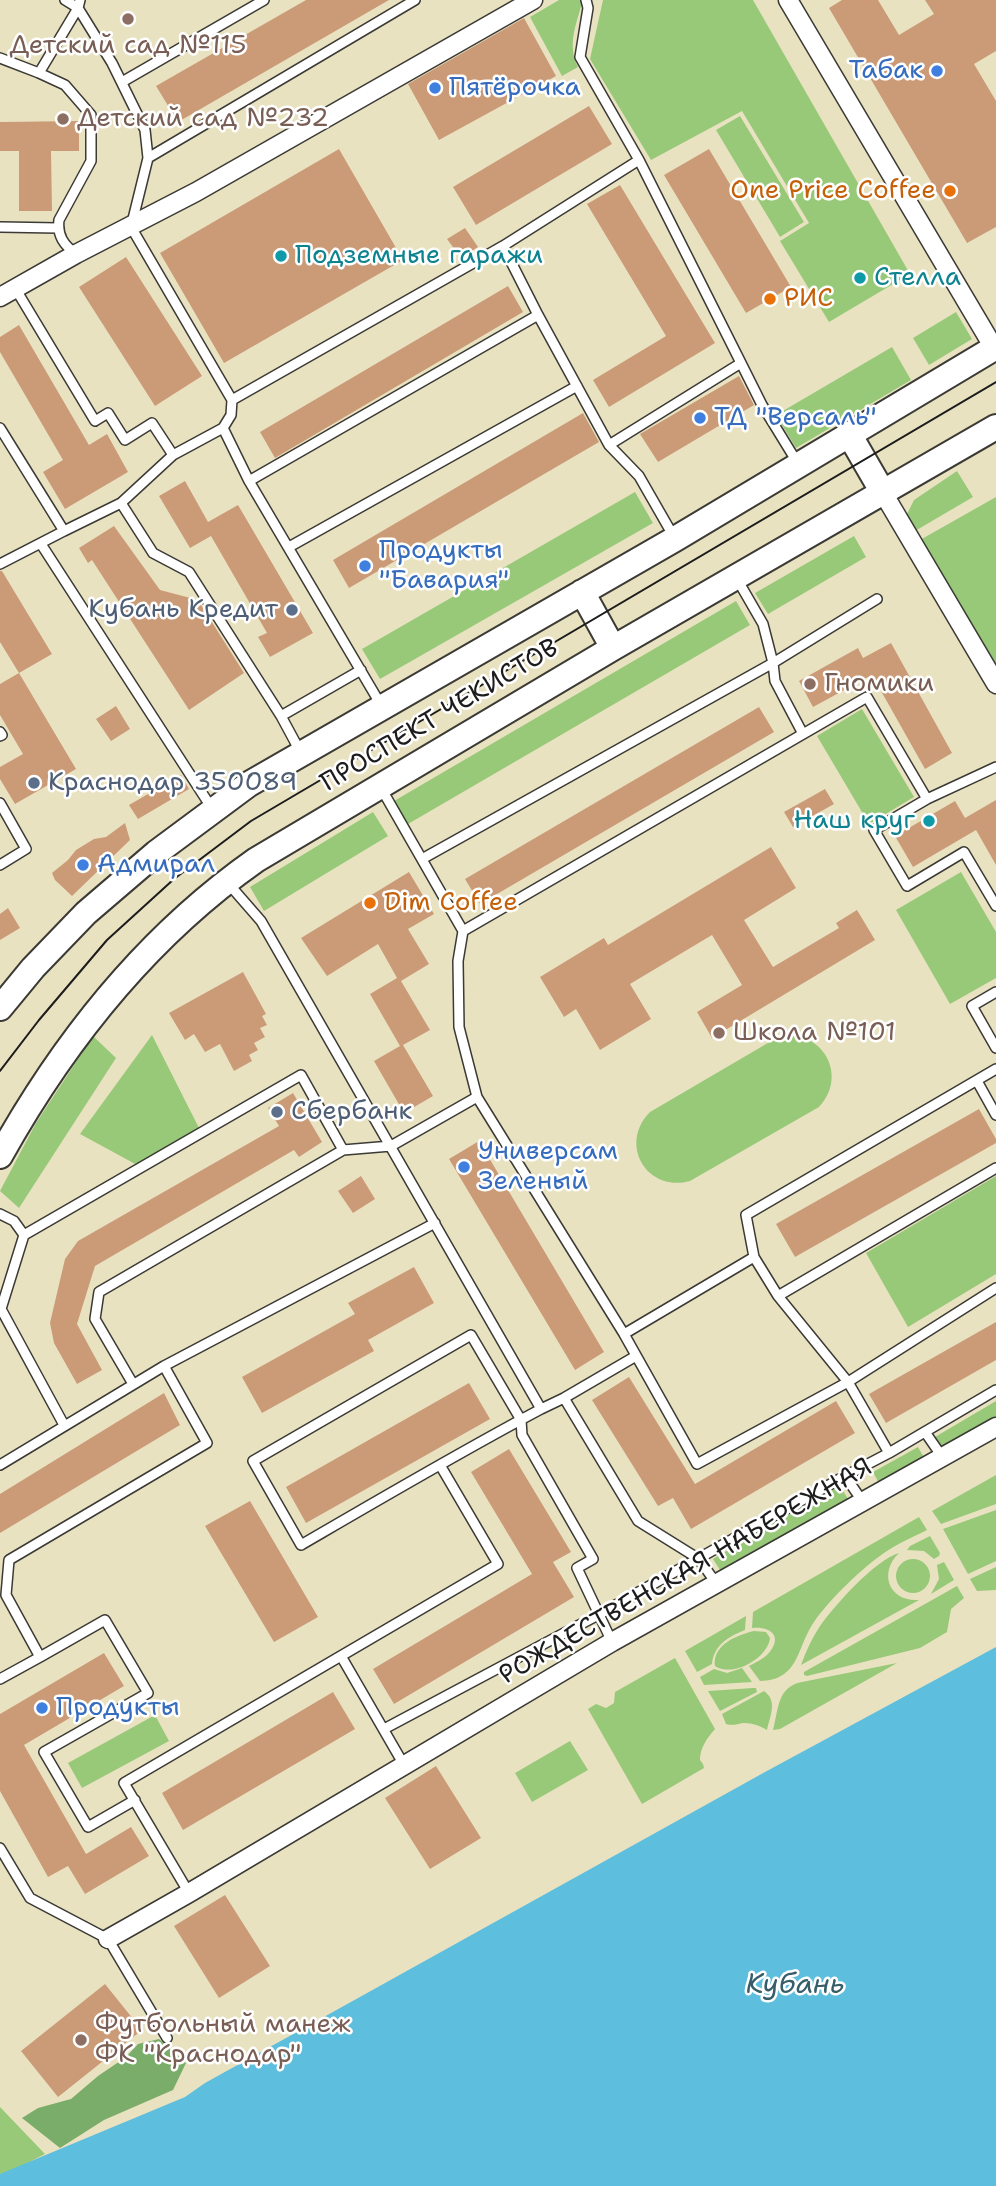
<!DOCTYPE html>
<html>
<head>
<meta charset="utf-8">
<style>
  body { margin:0 }
  canvas { display:block; background:#e9e2c1 }
</style>
</head>
<body>
<canvas width="996" height="2186"></canvas>
<script>
const g = document.querySelector('canvas').getContext('2d');
g.lineJoin = 'round';
function fill(path, color) { g.fillStyle = color; g.fill(path, 'evenodd'); }
function stroke(path, color, width, dash) { g.strokeStyle = color; g.lineWidth = width; g.lineCap = dash ? 'butt' : 'round'; g.setLineDash(dash || []); g.stroke(path); }
function drawText(font, color, halo, rows, align = 'center') {
  g.font = font + ' "Shantell Sans",sans-serif'; g.lineWidth = 5; g.setLineDash([]); g.textBaseline = 'middle'; g.strokeStyle = halo; g.fillStyle = color; for (const [text, x, y, turn = 0] of rows) {
    g.save(); g.translate(x, y); g.rotate((+turn || 0) * Math.PI / 180); g.textAlign = isNaN(turn) ? turn : align; if (halo) g.strokeText(text, 0, 0); g.fillText(text, 0, 0); g.restore();
  }
}
const green = new Path2D(`
  M559,0H581L582,3C576,25 567,45 578,67L562,76L530,17Z
  M603,0H753L910,274L829,322L780,241L809,223L742,111L651,160L590,59Z
  M740,116L804,222L780,237L716,130Z
  M956,312L972,339L929,365L913,338Z
  M892,347L911,380L796,448L776,415Z
  M957,471L973,497L915,531L907,514L914,500Z
  M635,492L653,523L380,679L362,649Z
  M996,497V669L920,540Z
  M854,536L866,557L768,614L755,593Z
  M736,601L750,625L408,824L394,801Z
  M862,709L914,797L869,824L817,736Z
  M373,812L388,836L264,911L250,887Z
  M961,872L996,932V978L950,1004L896,910Z
  M152,1035L199,1128L137,1165L80,1134Z
  M792,1035C829,1039 845,1080 819,1107L690,1181C647,1193 618,1144 650,1112L773,1040Z
  M93,1036L116,1058L19,1208L0,1191L36,1123Z
  M996,1176V1274L908,1327L866,1253Z
  M996,1401V1423L945,1453L935,1437Z
  M918,1447L927,1463L882,1489L873,1472Z
  M996,1475V1504L941,1524L932,1511Z
  M839,1484L848,1499L722,1573L713,1559Z
  M996,1510V1561L968,1574L943,1529Z
  M919,1517L927,1530C913,1537 897,1544 884,1553C861,1569 830,1599 814,1622C796,1648 800,1680 760,1681L749,1666C756,1662 763,1659 768,1654C784,1636 770,1626 752,1628L753,1612Z
  M930,1536L940,1553L939,1556L934,1559L924,1551L907,1550L910,1546Z
  M899,1553C878,1573 889,1602 919,1600L801,1665C806,1651 812,1638 820,1626C835,1605 875,1560 899,1553Z
  M896 1576a17 17 0 1 1 34 0a17 17 0 1 1-34 0Z
  M944,1562L954,1580L931,1594L939,1579L937,1565Z
  M996,1567V1590L977,1591L970,1579Z
  M957,1586L964,1598L951,1609L947,1632L920,1648L807,1676L804,1675V1672Z
  M746,1616L745,1630C728,1637 714,1645 712,1664L697,1672L685,1651Z
  M754,1631L766,1632L770,1638C768,1658 733,1678 715,1666C712,1645 737,1635 754,1631Z
  M675,1658L715,1729C707,1738 700,1748 700,1760L703,1764L704,1768L642,1804L588,1709L596,1704L606,1708L614,1703L615,1692Z
  M897,1663L780,1729L773,1730C779,1708 777,1687 802,1682Z
  M742,1668L752,1682L704,1685L700,1677L714,1669L727,1673Z
  M753,1688H756L757,1692L720,1711L708,1691Z
  M764,1691C778,1701 770,1716 767,1730C760,1726 753,1723 744,1723C736,1724 734,1726 726,1724L722,1714Z
  M155,1715L169,1741L82,1788L68,1763Z
  M570,1741L588,1770L532,1802L515,1773Z
  M0,2107L45,2154L0,2177Z`);
const forest = new Path2D(`
  M159,2039L186,2063L173,2090L104,2120L60,2148L22,2118L38,2108L71,2099L98,2076L126,2057L138,2044Z`);
const water = new Path2D(`
  M996,1647V2186H0V2174L185,2097L205,2083L765,1772Z`);
const building = new Path2D(`
  M306,0H389L178,122L156,86Z
  M842,0H878L899,35L934,14L925,0H996V51L974,64L996,101V227L967,243L829,8Z
  M524,18L556,76L439,140L408,84Z
  M589,106L612,144L476,225L453,187Z
  M79,121V151H51L52,211H19V151H0V122Z
  M339,149L403,260L224,363L160,253Z
  M709,149L791,287L746,313L664,175Z
  M620,185L715,343L609,407L593,380L666,336L587,204Z
  M465,228L478,247L461,258L447,239Z
  M126,257L202,376L155,406L79,287Z
  M508,286L523,312L275,458L260,432Z
  M19,325L89,445L107,434L128,472L65,509L43,472L63,460L0,352V337Z
  M739,376L754,405L658,462L640,434Z
  M583,413L599,442L349,588L333,560Z
  M185,481L208,522L238,505L313,633L270,657L258,637L267,633L211,536L190,548L159,496Z
  M114,526L160,590L198,600L244,673L189,710L92,560L88,563L79,548Z
  M0,571H2L52,654L19,673L0,642Z
  M891,643L952,753L925,769L872,675L813,707L799,681L858,648L863,658Z
  M19,673L76,769L15,804L0,779V767L23,754L0,715V684Z
  M116,706L130,729L111,741L96,719Z
  M759,707L774,732L480,904L465,879Z
  M181,775L189,789L138,819L129,805Z
  M825,789L834,804L793,827L784,812Z
  M996,800V865L976,830L913,867L895,836L955,801L965,818Z
  M125,823L130,840L72,896L55,880L52,873L68,860L76,850L94,839L106,837Z
  M771,847L796,888L744,920L773,967L839,928L836,923L857,910L875,940L712,1038L697,1012L742,985L712,935L630,984L651,1019L600,1050L576,1009L564,1017L540,977L604,938L608,945Z
  M409,872L434,914L408,929L429,964L401,981L430,1030L403,1045L433,1096L404,1113L374,1061L400,1046L370,994L397,978L378,944L327,976L301,938Z
  M8,908L20,928L0,940V914Z
  M243,972L266,1014L262,1016L267,1025L260,1028L265,1037L254,1043L258,1050L249,1055L252,1061L234,1071L220,1044L205,1052L194,1034L185,1040L169,1013Z
  M293,1093L322,1142L299,1157L294,1150L95,1266L77,1324L102,1370L77,1384L54,1343L50,1323L65,1259L78,1241L279,1126L268,1108Z
  M979,1109L996,1139V1143L795,1257L776,1224Z
  M479,1141L604,1352L575,1370L449,1159Z
  M361,1176L375,1199L353,1213L338,1191Z
  M414,1267L434,1303L368,1340L374,1351L262,1413L242,1377L355,1314L348,1303Z
  M996,1322V1360L886,1423L869,1394Z
  M629,1377L695,1484L836,1401L855,1433L691,1529L673,1498L658,1506L592,1400Z
  M469,1383L490,1419L306,1523L286,1487Z
  M164,1393L180,1425L0,1533V1494Z
  M509,1449L571,1552L553,1562L574,1597L394,1704L373,1669L532,1574L471,1472Z
  M250,1501L318,1617L274,1642L205,1526Z
  M104,1653L124,1686L24,1745L86,1854L131,1827L149,1856L85,1894L68,1866L48,1877L0,1791V1714Z
  M333,1692L355,1729L183,1830L162,1793Z
  M436,1766L481,1838L430,1869L385,1798Z
  M225,1895L270,1966L219,1998L174,1926Z
  M105,1984L142,2030L58,2097L21,2051Z`);
const service = new Path2D(`
  M65,0L78,8L112,63L145,130L148,158L131,227L232,400L231,415L223,428L249,481L381,705
  M586,0L588,8L580,57L639,160L741,363L609,445
  M0,58L39,73L65,85L91,115V161L59,220C57,236 64,245 76,254
  M39,73L78,8L80,0
  M122,82L264,0
  M148,158L415,0
  M0,227L58,228
  M503,246L538,315L609,445L639,476L674,537
  M15,288L95,421L108,413L125,440L152,423L173,455L223,428
  M741,363L762,405L797,462
  M232,400L503,246L639,160
  M0,428L64,531L0,564
  M249,481L538,315
  M121,503L153,553L189,572L281,716L301,753
  M64,531L121,503L173,455
  M41,544L213,810
  M289,547L577,386
  M281,716L361,670
  M0,732L2,735L0,736
  M803,734L867,697L927,799L996,767
  M927,799L874,830L907,886L964,852L996,906
  M0,803L26,849L0,865
  M422,859L773,663L877,599
  M227,882L261,921L541,1409L564,1398L638,1521L699,1559L716,1583
  M463,931L803,734L775,681L773,663L763,624L737,579
  M996,992L972,1006L996,1048
  M996,1069L746,1215L754,1257L778,1296L848,1382L996,1288
  M977,1081L996,1115
  M477,1097L624,1334L697,1464L848,1382L889,1453
  M0,1214L14,1221L24,1235
  M778,1296L996,1168
  M624,1334L754,1257
  M164,1366L435,1223
  M133,1384L95,1319L99,1292L343,1150L391,1146L477,1097L459,1027L458,961L463,931L381,788
  M564,1398L636,1356
  M541,1409C460,1452 380,1499 301,1545L253,1461L471,1335L521,1420L522,1435L593,1559L577,1568L612,1642
  M64,1425L1,1309L24,1235L301,1075L343,1150
  M925,1432L943,1458
  M0,1465L164,1366L207,1443L9,1560L6,1595L40,1657L0,1679
  M845,1476L863,1502
  M341,1656L404,1765
  M40,1657L105,1620L148,1693L44,1752L88,1827L135,1800
  M384,1729L598,1615L845,1476L889,1453L996,1390
  M0,1848L30,1898L108,1939L167,2038
  M189,1893L124,1783L498,1564L440,1465`);
const minor = new Path2D(`
  M788,0L994,348
  M0,297L76,254L196,192L533,0
  M882,491L996,684
  M108,1939L189,1893L612,1642L996,1427`);
const secondary = new Path2D(`
  M849,434L882,491
  M582,592L613,648
  M0,1008L33,968L86,913L156,853L249,784L675,539L996,347
  M0,1156C64,1041 148,936 256,860L613,648L996,427`);
const tram = new Path2D(`
  M0,1071L39,1020L107,940L174,879L251,821L996,382`);
const markers = [
  [128,19,7,"#8d6e63"],
  [937,71,7,"#3f7fe0"],
  [435,88,7,"#3f7fe0"],
  [63,119,7,"#8d6e63"],
  [950,191,7,"#e8710a"],
  [281,256,7,"#0f9aa8"],
  [860,278,7,"#0f9aa8"],
  [770,299,7,"#e8710a"],
  [700,418,7,"#3f7fe0"],
  [365,566,7,"#3f7fe0"],
  [292,610,7,"#5c6f8a"],
  [810,684,7,"#8d6e63"],
  [34,783,7,"#5c6f8a"],
  [929,821,7,"#0f9aa8"],
  [83,865,7,"#3f7fe0"],
  [370,903,7,"#e8710a"],
  [719,1033,7,"#8d6e63"],
  [277,1112,7,"#5c6f8a"],
  [464,1167,7,"#3f7fe0"],
  [42,1708,7,"#3f7fe0"],
  [81,2040,7,"#8d6e63"]
];
const educationNames = [
  ["Детский сад №115",128,46,"center"],
  ["Детский сад №232",77,119],
  ["Гномики",824,684],
  ["Школа №101",733,1033],
  ["Футбольный манеж",95,2025],
  ["ФК \"Краснодар\"",95,2055]
];
const shopNames = [
  ["Табак",923,71,"right"],
  ["Пятёрочка",449,88],
  ["ТД \"Версаль\"",714,418],
  ["Продукты",379,551],
  ["\"Бавария\"",379,581],
  ["Адмирал",97,865],
  ["Универсам",478,1152],
  ["Зеленый",478,1182],
  ["Продукты",56,1708]
];
const foodNames = [
  ["One Price Coffee",936,191,"right"],
  ["РИС",784,299],
  ["Dim Coffee",384,903]
];
const cultureNames = [
  ["Подземные гаражи",295,256],
  ["Стелла",874,278],
  ["Наш круг",915,821,"right"]
];
const serviceNames = [
  ["Кубань Кредит",278,610,"right"],
  ["Краснодар 350089",48,783],
  ["Сбербанк",291,1112]
];
const streetNames = [
  ["ПРОСПЕКТ ЧЕКИСТОВ",440,716,-31],
  ["РОЖДЕСТВЕНСКАЯ НАБЕРЕЖНАЯ",686,1572,-30]
];
const waterNames = [
  ["Кубань",795,1986]
];
fill(green, '#98c979');
fill(forest, '#7aad69');
fill(water, '#5ebedd');
fill(building, '#cb9b78');
stroke(service, '#3b3a35', 12);
stroke(minor, '#3b3a35', 21);
stroke(secondary, '#3b3a35', 28);
stroke(service, '#fff', 9);
stroke(minor, '#fff', 18);
stroke(secondary, '#fff', 24);
stroke(tram, '#1c1c1c', 2);
for (const [x, y, r, color] of markers) { const dot = new Path2D(); dot.arc(x, y, r, 0, 2 * Math.PI); g.fillStyle = color; g.fill(dot); stroke(dot, '#fff', 2.5); }
drawText('26px', '#785e54', '#fff', educationNames, 'left');
drawText('26px', '#366cbe', '#fff', shopNames, 'left');
drawText('26px', '#c56008', '#fff', foodNames, 'left');
drawText('26px', '#0d838f', '#fff', cultureNames, 'left');
drawText('26px', '#4e5e75', '#fff', serviceNames, 'left');
drawText('26px', '#1c1c1c', '#fff', streetNames);
drawText('italic 28px', '#365d69', '#fff', waterNames);
</script>
</body>
</html>
